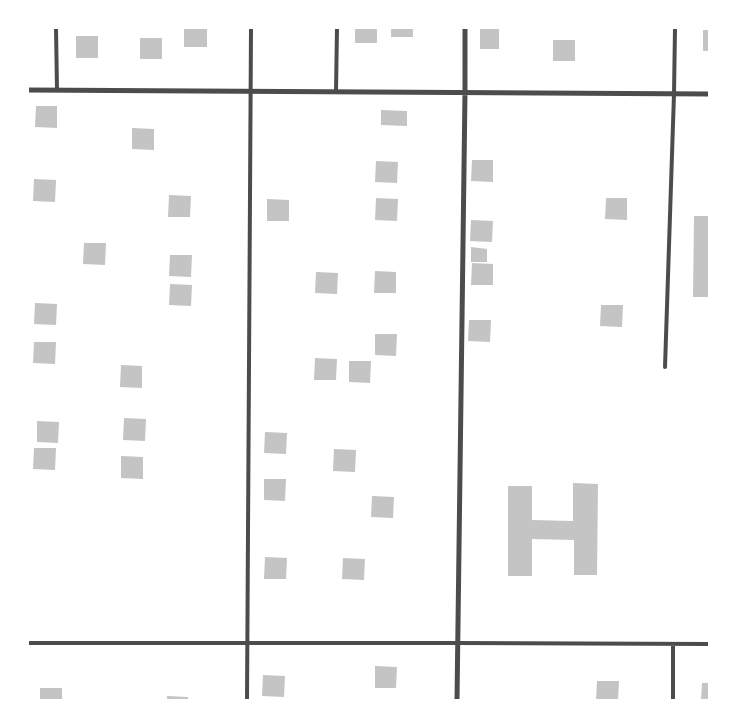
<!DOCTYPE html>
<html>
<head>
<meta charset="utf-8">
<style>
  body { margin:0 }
  #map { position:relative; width:737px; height:728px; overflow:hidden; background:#fff; font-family:Raleway,sans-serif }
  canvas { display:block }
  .frame { position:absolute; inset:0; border:29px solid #fff; pointer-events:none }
</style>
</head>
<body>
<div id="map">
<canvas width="737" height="728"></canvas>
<div class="frame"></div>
</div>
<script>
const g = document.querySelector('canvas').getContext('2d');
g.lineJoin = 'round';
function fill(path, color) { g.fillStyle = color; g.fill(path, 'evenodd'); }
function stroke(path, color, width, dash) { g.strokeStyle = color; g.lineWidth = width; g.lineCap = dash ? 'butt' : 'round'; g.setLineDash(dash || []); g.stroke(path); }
const building = new Path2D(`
  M184,28H207V47H184Z
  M355,28H377V43H355Z
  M391,28H413V37H391Z
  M480,28H499V49H480Z
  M703,30H710V51H703Z
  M76,36H98V58H76Z
  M140,38H162V59H140Z
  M553,40H575V61H553Z
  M36,106H57V128L35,127Z
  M381,110L407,111V126L381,125Z
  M132,128L154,129V150L132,149Z
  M472,160H493V182L471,181Z
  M376,161L398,162L397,183L375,182Z
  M34,179L56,180L55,202L33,201Z
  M169,195L191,196L190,217H168Z
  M376,198L398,199L397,221L375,220Z
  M606,198H627V220L605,219Z
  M267,199L289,200V221H267Z
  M694,216H710V297H693Z
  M471,220L493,221L492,242L470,241Z
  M84,243H106L105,265L83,264Z
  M471,247L487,249V262H471Z
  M170,255H192L191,277L169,276Z
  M472,263L493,264V285H471Z
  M375,271L396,272V293H374Z
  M316,272L338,273L337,294L315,293Z
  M170,284L192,285L191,306L169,305Z
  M35,303L57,304L56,325L34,324Z
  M601,305H623L622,327L600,326Z
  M469,320H491L490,342L468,341Z
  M375,334H397L396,356L375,355Z
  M34,342H56L55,364L33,363Z
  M315,358L337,359L336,380H314Z
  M349,361H371L370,383L349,382Z
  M121,365L142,366V388L120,387Z
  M124,418L146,419L145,441L123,440Z
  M37,421L59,422L58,443L37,442Z
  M265,432L287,433L286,454L264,453Z
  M34,448H56L55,470L33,469Z
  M334,449L356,450L355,472L333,471Z
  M121,456L143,457V479L121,478Z
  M264,479H286L285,501L264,500Z
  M573,483L598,484L597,575H574V540L532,539V576H508V486H532V520L573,521Z
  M372,496L394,497L393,518L371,517Z
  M265,557L287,558L286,579H264Z
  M343,558L365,559L364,580L342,579Z
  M375,666L397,667L396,688H375Z
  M263,675L285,676L284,697L262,696Z
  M597,681H619L618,700H596Z
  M702,683H710V700H701Z
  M40,688H62V700H40Z
  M167,696L188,697V700H167Z`);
const service = new Path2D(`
  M56,28L57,90
  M336,91L337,28
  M665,367L674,94L675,28
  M28,643H457L710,644
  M247,700L251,28
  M673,700V644`);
const minor = new Path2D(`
  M28,90L710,94
  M457,700L465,92V28`);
fill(building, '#c4c4c4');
stroke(service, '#4c4c4c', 4);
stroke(minor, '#4c4c4c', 5);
</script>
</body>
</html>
